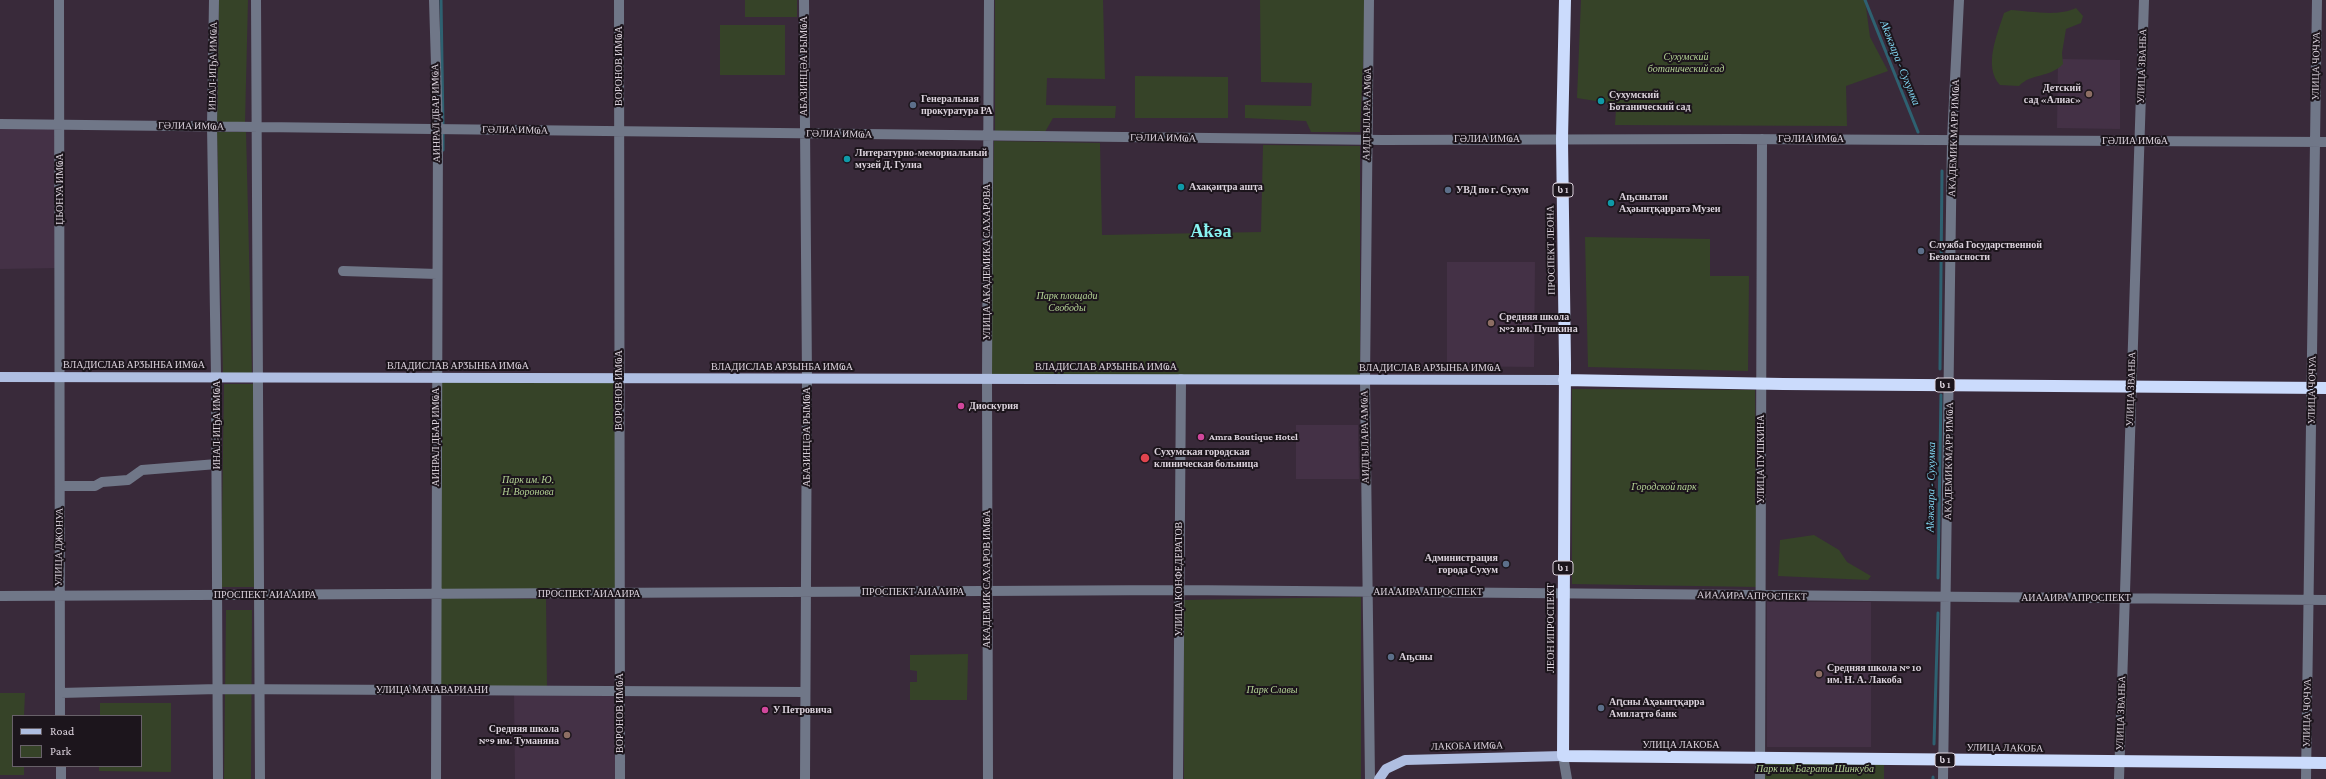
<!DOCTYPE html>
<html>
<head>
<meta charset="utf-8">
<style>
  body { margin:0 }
  #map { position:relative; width:2326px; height:779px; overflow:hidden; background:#392a3a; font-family:"Crimson Pro",serif }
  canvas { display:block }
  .legend { position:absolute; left:12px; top:715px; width:130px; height:52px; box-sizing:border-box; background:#1c151c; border:1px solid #686169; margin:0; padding:5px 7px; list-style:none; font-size:12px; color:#dbd2dc }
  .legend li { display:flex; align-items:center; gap:8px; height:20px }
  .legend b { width:20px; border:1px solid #686169 }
</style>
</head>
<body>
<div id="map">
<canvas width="2326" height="779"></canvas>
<ul class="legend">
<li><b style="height:5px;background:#afbee1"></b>Road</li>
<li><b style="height:11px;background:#364328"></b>Park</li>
</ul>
</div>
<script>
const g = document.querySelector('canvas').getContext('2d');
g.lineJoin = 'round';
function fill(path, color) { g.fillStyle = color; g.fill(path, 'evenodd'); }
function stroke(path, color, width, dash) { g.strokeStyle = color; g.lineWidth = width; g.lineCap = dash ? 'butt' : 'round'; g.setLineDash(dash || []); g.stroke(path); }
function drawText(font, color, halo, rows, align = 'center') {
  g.font = font + ' "Crimson Pro","Noto Sans Georgian",serif'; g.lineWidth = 4; g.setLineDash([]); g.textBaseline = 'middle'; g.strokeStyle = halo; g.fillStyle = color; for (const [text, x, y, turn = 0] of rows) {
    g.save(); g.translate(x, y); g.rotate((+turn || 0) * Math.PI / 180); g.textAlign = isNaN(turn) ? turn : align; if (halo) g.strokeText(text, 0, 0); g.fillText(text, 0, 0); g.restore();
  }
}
const built = new Path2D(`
  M2058,59L2120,60V129L2057,128Z
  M0,124L59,125L60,268L0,269Z
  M1447,262H1535L1534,367L1447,366Z
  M1296,425H1358L1359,479H1296Z
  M1767,602H1871V747H1767Z
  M514,690L620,691V779H515Z`);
const green = new Path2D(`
  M219,0H248L245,123H217Z
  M745,0H797V17H745Z
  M995,0H1103L1105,79L1047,78L1046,105L1116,106L1115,118H1053L1045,132L995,131Z
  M1260,0H1366L1360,132H1311L1306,121L1245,118V105L1311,106L1312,83L1261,82Z
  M1581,0H1865L1870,37L1888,71L1846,86L1847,126L1615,125L1616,110L1608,103L1577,98Z
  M2076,8L2083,16L2081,23L2066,29L2062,53L2063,64C2050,78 2031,73 2019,86L2000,85C1983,67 1997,35 2004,13L2011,10C2030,11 2058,17 2076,8Z
  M720,25H785V75H720Z
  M1135,76L1228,77V118H1135Z
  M217,132H246L252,373L223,374Z
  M994,141L1100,143L1102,235L1261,232L1263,145L1360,146V377H990Z
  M1585,237L1710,239V276H1749L1748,371L1588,367Z
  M436,378H619V593L436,594Z
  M224,384H256L254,587H221Z
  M1572,389L1755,390L1757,587L1572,584Z
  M1814,535L1839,550L1847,562L1871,576L1868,580L1778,576L1780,540Z
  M1361,597V779H1184V600Z
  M441,598L546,599L547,688L441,687Z
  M226,610H252L251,779H224Z
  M968,654L967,700H910V682H917V671L910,670V655Z
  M0,693H25L24,716H13V766H24V775H0Z
  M100,703H171V772L99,771V766H141V716H100Z
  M1760,758L1884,759V779H1760Z`);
const stream = new Path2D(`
  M441,0L443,126
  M1865,0L1918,132
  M443,134V150
  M1940,369L1942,171
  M1938,578L1941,395
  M1934,744L1938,613
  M1933,779V777`);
const minor = new Path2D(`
  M59,0L60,716
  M214,0L212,126L216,377L218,779
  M256,0L260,779
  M434,0L438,129L436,779
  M619,0L620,779
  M804,0L807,379L805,779
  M1369,0L1365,380L1370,779
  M0,124L1383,140L1734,139L2326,142
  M343,271L437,274
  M60,486H95L102,482L128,480L142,470L217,464
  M0,596L1179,590L2326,600
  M60,693L218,689L805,692
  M1563,756L1567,779
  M61,766V779
  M988,779L987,379L989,0
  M1178,779L1181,379
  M1760,779L1762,139
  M1943,779L1952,140L1959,0
  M2119,779L2144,0
  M2306,779L2317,0`);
const major = new Path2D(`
  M0,377L1564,380
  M1379,779L1386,769L1405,760L1563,756`);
const highway = new Path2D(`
  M1565,0L1562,139L1565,364L1563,756L2326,763
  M1564,380L1783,384L2326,388`);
const markers = [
  [2089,94,4,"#8d6e63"],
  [1601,101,4,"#0f9aa8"],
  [913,105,4,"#5c6f8a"],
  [847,159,4,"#0f9aa8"],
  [1181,187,4,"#0f9aa8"],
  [1448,190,4,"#5c6f8a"],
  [1611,203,4,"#0f9aa8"],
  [1921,251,4,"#5c6f8a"],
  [1491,323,4,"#8d6e63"],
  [961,406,4,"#d1479c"],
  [1201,437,4,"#d1479c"],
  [1145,458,5,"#e0444e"],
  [1506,564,4,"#5c6f8a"],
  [1391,657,4,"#5c6f8a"],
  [1819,674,4,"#8d6e63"],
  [1601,708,4,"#5c6f8a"],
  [765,710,4,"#d1479c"],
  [567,735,4,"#8d6e63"]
];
const shields = [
  [1563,190,20],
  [1945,385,20],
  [1563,568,20],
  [1945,760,20]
];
const shieldNames = [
  ["ს 1",1563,190],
  ["ს 1",1945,385],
  ["ს 1",1563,568],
  ["ს 1",1945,760]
];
const parkNames = [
  ["Сухумский",1686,57],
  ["ботанический сад",1686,69],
  ["Парк площади",1067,296],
  ["Свободы",1067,308],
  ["Парк им. Ю.",528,480],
  ["Н. Воронова",528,492],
  ["Городской парк",1664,487],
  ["Парк Славы",1272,690],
  ["Парк им. Баграта Шинкуба",1815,769]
];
const streetNames = [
  ["ИНАЛ-ИҦА ИМҨА",213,66,-89],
  ["ВОРОНОВ ИМҨА",619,66,-90],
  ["АБАЗИНЦӘА РЫМҨА",804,66,-90],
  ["УЛИЦА ЗВАНБА",2142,66,-88],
  ["УЛИЦА ЧОЧУА",2316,66,-89],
  ["АИНРАЛ ДБАР ИМҨА",436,113,-91],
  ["АИДГЫЛАРА АМҨА",1367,114,-89],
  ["ГӘЛИА ИМҨА",191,126,1],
  ["ГӘЛИА ИМҨА",515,130,1],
  ["ГӘЛИА ИМҨА",839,134,1],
  ["ГӘЛИА ИМҨА",1163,138,1],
  ["АКАДЕМИК МАРР ИМҨА",1954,138,-88],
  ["ГӘЛИА ИМҨА",1487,139],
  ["ГӘЛИА ИМҨА",1811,139],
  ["ГӘЛИА ИМҨА",2135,141],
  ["ЏЬОНУА ИМҨА",60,189,-90],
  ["ПРОСПЕКТ ЛЕОНА",1551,250,-91],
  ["УЛИЦА АКАДЕМИКА САХАРОВА",987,262,-90],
  ["ВЛАДИСЛАВ АРӠЫНБА ИМҨА",134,365],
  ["ВЛАДИСЛАВ АРӠЫНБА ИМҨА",458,366],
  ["ВЛАДИСЛАВ АРӠЫНБА ИМҨА",782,367],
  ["ВЛАДИСЛАВ АРӠЫНБА ИМҨА",1106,367],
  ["ВЛАДИСЛАВ АРӠЫНБА ИМҨА",1430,368],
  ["УЛИЦА ЗВАНБА",2131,389,-88],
  ["ВОРОНОВ ИМҨА",619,390,-90],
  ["УЛИЦА ЧОЧУА",2312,390,-89],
  ["ИНАЛ-ИҦА ИМҨА",217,425,-90],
  ["АИНРАЛ ДБАР ИМҨА",436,437,-90],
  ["АБАЗИНЦӘА РЫМҨА",807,437,-90],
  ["АИДГЫЛАРА АМҨА",1365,437,-91],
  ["УЛИЦА ПУШКИНА",1761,459,-90],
  ["АКАДЕМИК МАРР ИМҨА",1949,461,-89],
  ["УЛИЦА ДЖОНУА",59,547,-89],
  ["АКАДЕМИК САХАРОВ ИМҨА",987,579,-90],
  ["УЛИЦА КОНФЕДЕРАТОВ",1179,579,-90],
  ["ПРОСПЕКТ АИААИРА",913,592],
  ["АИААИРА АПРОСПЕКТ",1428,592],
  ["ПРОСПЕКТ АИААИРА",589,594],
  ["ПРОСПЕКТ АИААИРА",265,595],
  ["АИААИРА АПРОСПЕКТ",1752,596,1],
  ["АИААИРА АПРОСПЕКТ",2076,598],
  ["ЛЕОН ИПРОСПЕКТ",1551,628,-90],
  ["УЛИЦА МАЧАВАРИАНИ",432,690],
  ["ВОРОНОВ ИМҨА",620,713,-90],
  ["УЛИЦА ЗВАНБА",2121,713,-88],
  ["УЛИЦА ЧОЧУА",2307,713,-89],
  ["УЛИЦА ЛАКОБА",1681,745],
  ["ЛАКОБА ИМҨА",1467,746,-1],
  ["УЛИЦА ЛАКОБА",2005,748,1]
];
const poiNames = [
  ["Детский",2081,88,"right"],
  ["сад «Алиас»",2081,100,"right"],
  ["Сухумский",1609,95],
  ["Ботанический сад",1609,107],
  ["Генеральная",921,99],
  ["прокуратура РА",921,111],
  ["Литературно-мемориальный",855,153],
  ["музей Д. Гулиа",855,165],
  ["Ахақәиҭра ашҭа",1189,187],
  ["УВД по г. Сухум",1456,190],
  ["Аҧснытәи",1619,197],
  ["Аҳәынҭқарратә Музеи",1619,209],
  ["Служба Государственной",1929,245],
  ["Безопасности",1929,257],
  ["Средняя школа",1499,317],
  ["№2 им. Пушкина",1499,329],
  ["Диоскурия",969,406],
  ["Amra Boutique Hotel",1209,437],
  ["Сухумская городская",1154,452],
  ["клиническая больница",1154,464],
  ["Администрация",1498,558,"right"],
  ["города Сухум",1498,570,"right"],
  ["Аҧсны",1399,657],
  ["Средняя школа № 10",1827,668],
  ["им. Н. А. Лакоба",1827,680],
  ["Аԥсны Аҳәынҭқарра",1609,702],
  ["Амилаҭтә банк",1609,714],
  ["У Петровича",773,710],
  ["Средняя школа",559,729,"right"],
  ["№9 им. Туманяна",559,741,"right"]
];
const waterNames = [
  ["Аҟәкәара - Сухумка",1900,63,68],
  ["Аҟәкәара - Сухумка",1931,487,-89]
];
const townNames = [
  ["Аҟəа",1211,231]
];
fill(built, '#443146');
fill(green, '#364328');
stroke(stream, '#2e6171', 3);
stroke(minor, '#707788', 10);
stroke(major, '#afbee1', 10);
stroke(highway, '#cbdbfc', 12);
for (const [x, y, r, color] of markers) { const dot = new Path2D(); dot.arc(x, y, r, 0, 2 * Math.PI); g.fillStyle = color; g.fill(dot); stroke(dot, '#1c151c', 1.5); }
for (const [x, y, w] of shields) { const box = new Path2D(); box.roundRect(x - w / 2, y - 7, w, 14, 3); g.fillStyle = '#1c151c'; g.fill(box); stroke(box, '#dbd2dc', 1); }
drawText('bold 9px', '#dbd2dc', null, shieldNames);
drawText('italic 10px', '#b5d495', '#1c151c', parkNames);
drawText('10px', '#dbd2dc', '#1c151c', streetNames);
drawText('bold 10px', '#dbd2dc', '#1c151c', poiNames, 'left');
drawText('italic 11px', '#80d4f0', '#1c151c', waterNames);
drawText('bold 18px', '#88f4f1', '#1c151c', townNames);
</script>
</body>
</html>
